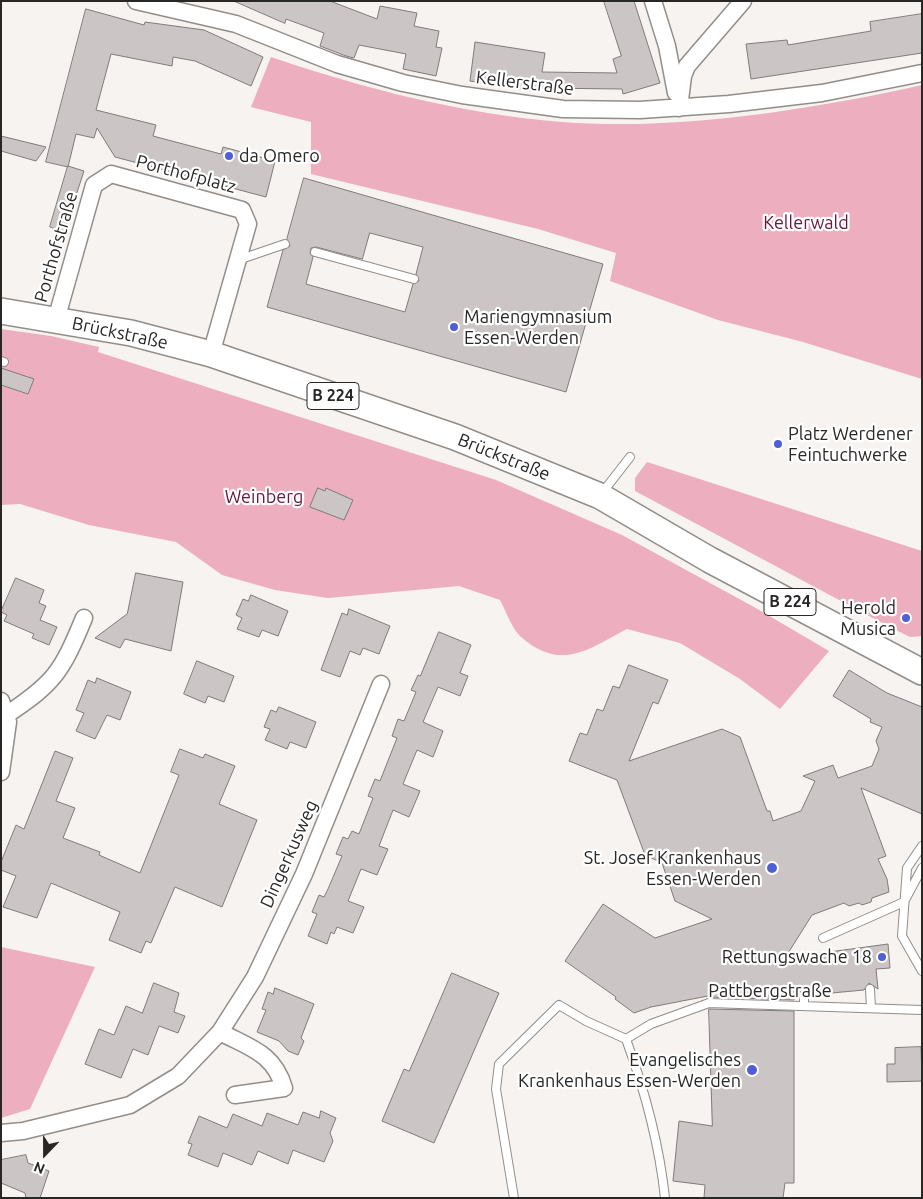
<!DOCTYPE html>
<html>
<head>
<meta charset="utf-8">
<style>
  body { margin:0 }
  #map { position:relative; width:923px; height:1199px; overflow:hidden; background:#f7f3f0; font-family:Ubuntu,sans-serif }
  canvas { display:block }
  .frame { position:absolute; inset:0; border:2px solid #292726; pointer-events:none }
  .north { position:absolute; left:20px; top:1129px; width:50px; height:50px; -webkit-text-stroke:4px #fff; paint-order:stroke; rotate:202deg; font-size:14px; font-weight:700; line-height:20px; text-align:center; color:#292726 }
  .north::after { content:''; display:block; margin:auto; width:18px; height:22px; background:#292726; clip-path:polygon(50% 0,100% 100%,50% 72%,0 100%) }
</style>
</head>
<body>
<div id="map">
<canvas width="923" height="1199"></canvas>
<div class="frame"></div>
<div class="north">N</div>
</div>
<script>
const g = document.querySelector('canvas').getContext('2d');
g.lineJoin = 'round';
function fill(path, color) { g.fillStyle = color; g.fill(path, 'evenodd'); }
function stroke(path, color, width, dash) { g.strokeStyle = color; g.lineWidth = width; g.lineCap = dash ? 'butt' : 'round'; g.setLineDash(dash || []); g.stroke(path); }
function drawText(font, color, halo, rows, align = 'center') {
  g.font = font + ' Ubuntu,sans-serif'; g.lineWidth = 4.5; g.setLineDash([]); g.textBaseline = 'middle'; g.strokeStyle = halo; g.fillStyle = color; for (const [text, x, y, turn = 0] of rows) {
    g.save(); g.translate(x, y); g.rotate((+turn || 0) * Math.PI / 180); g.textAlign = isNaN(turn) ? turn : align; if (halo) g.strokeText(text, 0, 0); g.fillText(text, 0, 0); g.restore();
  }
}
const green = new Path2D(`
  M271,57C366,89 462,114 562,122C676,131 810,110 922,85V379L803,342L718,320L610,281L616,253L538,229L311,174V122L251,107Z
  M1,329L51,336L99,347L98,352L496,480L622,535L754,607L829,651L780,709L740,679L680,643L627,629C589,649 561,672 521,637C512,629 506,611 500,600L459,586L328,598L275,590L222,575L176,542L89,525L20,504L1,505Z
  M647,462L922,551V636L910,637L884,624L635,491V478Z
  M1,947L95,967L30,1109L1,1118Z`);
const building = new Path2D(`
  M234,1H330L377,19L380,6L417,13L414,26L439,31L436,47L442,48L436,76L403,69L406,54L359,45L354,58L346,56L320,46L324,33L286,19L285,23Z
  M604,1H634L660,83L623,94L622,89L540,88L539,92L470,81L475,42L545,53L542,72L617,73L613,59L621,56Z
  M86,9L144,25L145,22L204,30L263,57L251,86L195,61L173,57L172,66L111,54L96,110L156,125L153,136L221,154L223,147L275,161L266,197L115,157L97,128L94,138L76,134L68,167L46,162Z
  M922,14V53L751,79L746,44L787,40L788,45L871,31L870,22Z
  M1,136L46,147L36,161L1,151Z
  M68,166L84,171L64,232L50,227Z
  M304,178L603,264L566,392L267,307L283,250L290,246L287,239ZM370,233L423,247L416,274L419,281L413,284L405,312L306,284L313,257L310,253L311,248L316,247L362,259Z
  M1,368L34,379L28,394L1,385Z
  M318,488L325,491L326,488L353,500L344,520L310,507Z
  M136,573L183,582L171,651L125,639L120,648L95,638L127,614Z
  M16,578L44,590L39,603L46,606L40,620L57,627L49,645L32,638L34,634L4,621L7,615L1,612Z
  M251,595L288,611L278,636L262,630L259,637L237,629L242,618L236,615L243,599L248,601Z
  M349,609L390,626L379,654L363,648L360,655L350,651L340,677L321,670L342,613L347,615Z
  M439,632L471,645L460,673L468,676L460,696L438,687L423,722L443,731L433,757L417,750L403,784L420,791L409,817L393,810L379,846L388,849L377,875L361,869L348,901L364,907L353,933L337,927L334,934L331,932L327,944L308,936L317,914L312,912L319,895L324,897L328,889L342,856L336,854L343,837L348,839L352,831L359,834L373,798L368,796L375,779L380,781L397,738L392,736L398,719L404,721L416,692L411,690L418,675L420,676Z
  M197,661L234,676L224,702L208,696L205,703L184,694Z
  M629,665L668,680L658,704L653,702L629,761L722,729L740,737L767,811H770L773,821L801,811L815,781L803,776L833,765L838,778L872,766L879,749L876,741L882,727L870,722L871,719L833,696L849,670L887,693L922,707V814L861,788L886,856L878,859L887,879L889,892L872,898L871,902L862,905L859,903L849,906L844,903L812,915L785,958L888,944L890,968L876,969L878,989L869,983L864,990L810,995L807,990L804,989L798,995L794,996V1000L708,997V996L651,1007L634,1013L615,999L616,997L565,961L603,904L655,938L712,919L675,901L662,863L645,855L617,780L569,761L580,733L587,735L597,709L603,711L613,686L619,688Z
  M97,678L131,692L120,720L107,715L95,739L76,731L84,713L76,710L88,680L95,683Z
  M279,707L316,722L306,748L290,742L287,749L265,740L270,729L264,727L271,710L276,712Z
  M180,749L203,758L205,754L235,766L219,804L257,820L222,907L175,887L151,943L146,941L141,953L109,940L120,912L51,883L37,918L3,907L16,876L1,870V862L16,825L24,829L55,751L73,758L56,801L75,808L63,838L100,852L99,855L140,873L179,775L171,772Z
  M452,973L499,993L434,1143L382,1121L404,1069L409,1071Z
  M154,983L179,993L174,1012L185,1016L178,1033L159,1026L148,1055L133,1049L121,1078L85,1064L99,1029L114,1035L126,1006L142,1013Z
  M275,988L314,1004L301,1038L304,1041L298,1055L288,1051L279,1041L257,1032L266,1010L262,1009L268,992L273,994Z
  M709,1009L794,1011V1183H785L783,1198H704L705,1185L673,1181L679,1121L712,1126Z
  M921,1047L922,1081L887,1082V1064H895V1048Z
  M321,1111L336,1118L330,1133L333,1141L324,1162L293,1150L288,1164L258,1151L252,1165L223,1153L218,1167L188,1155L192,1144L188,1143L199,1116L227,1128L233,1114L262,1126L267,1113L298,1125L303,1112L319,1118Z
  M26,1155L28,1163L49,1171L40,1198H26L25,1193L1,1183V1160Z`);
const lane = new Path2D(`
  M315,252L414,279
  M238,260L285,244
  M1,361L4,362
  M602,493L630,457
  M922,846L907,868L902,936L922,971
  M823,938L904,902L922,868
  M870,989L871,1008
  M804,995V1006
  M514,1198L496,1089L499,1064L559,1005L586,1021L626,1039
  M665,1198C659,1142 645,1091 626,1039L651,1024L709,1003L922,1010`);
const street = new Path2D(`
  M136,1L236,24L337,64L403,83L462,95L563,109L640,110L729,104L822,93L922,73
  M653,1L667,46L676,93
  M679,108L683,76L687,66L743,1
  M56,320L94,185L111,174L242,210L248,224L211,354
  M1,701L8,722L1,772
  M6,715C55,683 62,671 84,618
  M220,1032C250,1048 274,1053 284,1088L235,1095
  M1,1133L23,1131L130,1105L178,1076L220,1032L255,977L304,874L381,684`);
const primary = new Path2D(`
  M1,311L131,333L211,354L455,437L600,496L710,560L922,672`);
const markers = [
  [229,156,5,"#505fd5"],
  [454,327,5,"#505fd5"],
  [778,444,5,"#505fd5"],
  [906,618,5,"#505fd5"],
  [772,868,6,"#505fd5"],
  [882,957,5,"#505fd5"],
  [752,1070,6,"#505fd5"]
];
const shields = [
  [333,396,52],
  [790,602,52]
];
const shieldNames = [
  ["B 224",333,396],
  ["B 224",790,602]
];
const streetNames = [
  ["Kellerstraße",525,83,7],
  ["Porthofplatz",186,174,15],
  ["Porthofstraße",56,247,-74],
  ["Brückstraße",120,333,12],
  ["Brückstraße",504,457,22],
  ["Dingerkusweg",289,854,-66],
  ["Pattbergstraße",770,991]
];
const poiNames = [
  ["da Omero",239,156,"left"],
  ["Mariengymnasium",464,317,"left"],
  ["Essen-Werden",464,338,"left"],
  ["Platz Werdener",788,434,"left"],
  ["Feintuchwerke",788,455,"left"],
  ["Herold",896,608],
  ["Musica",896,629],
  ["St. Josef Krankenhaus",761,858],
  ["Essen-Werden",761,879],
  ["Rettungswache 18",872,957],
  ["Evangelisches",741,1060],
  ["Krankenhaus Essen-Werden",741,1081]
];
const parkNames = [
  ["Kellerwald",806,223],
  ["Weinberg",264,497]
];
fill(green, '#edaec0');
fill(building, '#cbc6c5');
stroke(building, '#807b7a', 1);
stroke(lane, '#918d8a', 10);
stroke(street, '#918d8a', 19);
stroke(primary, '#918d8a', 28);
stroke(lane, '#fff', 8);
stroke(street, '#fff', 16);
stroke(primary, '#fff', 25);
for (const [x, y, r, color] of markers) { const dot = new Path2D(); dot.arc(x, y, r, 0, 2 * Math.PI); g.fillStyle = color; g.fill(dot); stroke(dot, '#fff', 2); }
for (const [x, y, w] of shields) { const box = new Path2D(); box.roundRect(x - w / 2, y - 13.5, w, 27, 4); g.fillStyle = '#fff'; g.fill(box); stroke(box, '#292726', 1); }
drawText('bold 16px', '#292726', null, shieldNames);
drawText('18px', '#292726', '#fff', streetNames);
drawText('18px', '#292726', '#fff', poiNames, 'right');
drawText('18px', '#661938', '#fff', parkNames);
</script>
</body>
</html>
